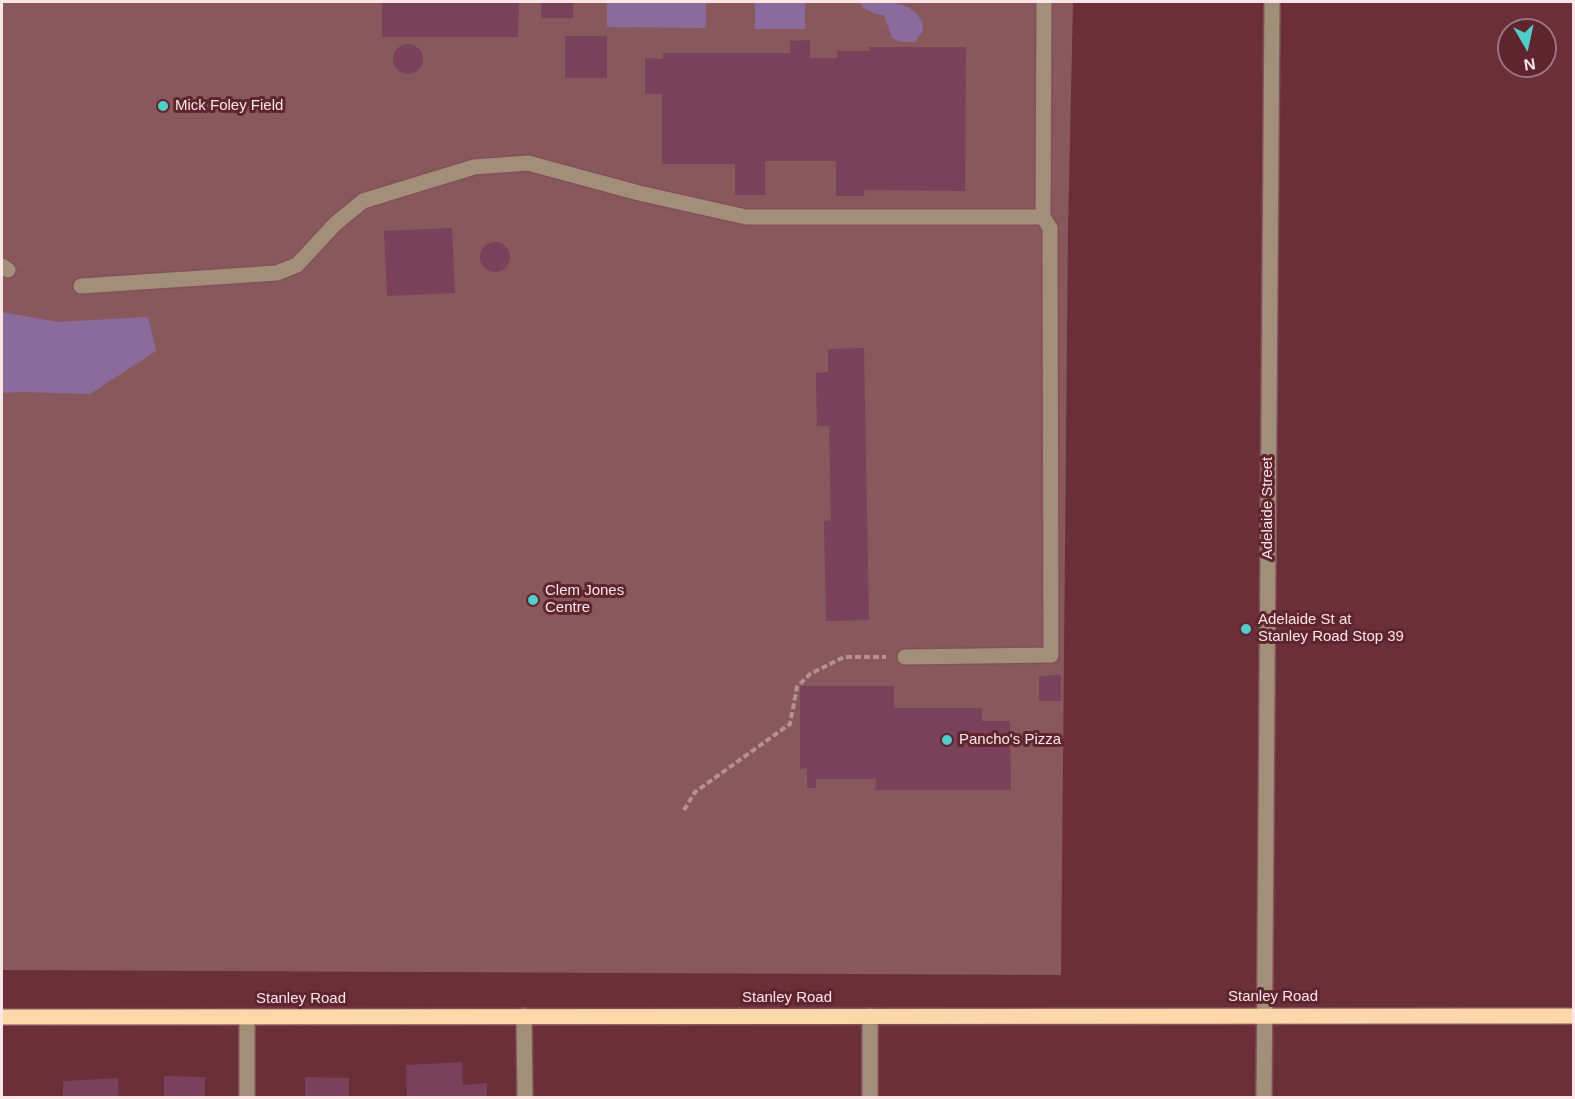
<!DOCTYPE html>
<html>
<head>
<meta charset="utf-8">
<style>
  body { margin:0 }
  #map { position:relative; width:1575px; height:1099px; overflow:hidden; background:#6a2f38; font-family:Arial,sans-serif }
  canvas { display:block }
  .frame { position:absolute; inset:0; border:3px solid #fce5e7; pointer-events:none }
  .north { position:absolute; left:1497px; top:18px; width:60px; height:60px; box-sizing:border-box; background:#5e252e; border:2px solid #9d7278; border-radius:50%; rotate:171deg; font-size:16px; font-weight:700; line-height:24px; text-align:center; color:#fce5e7 }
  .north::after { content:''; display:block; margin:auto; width:21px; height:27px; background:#53cdca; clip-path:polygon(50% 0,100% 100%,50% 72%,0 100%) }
</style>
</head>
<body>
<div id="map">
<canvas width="1575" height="1099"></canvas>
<div class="frame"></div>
<div class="north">N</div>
</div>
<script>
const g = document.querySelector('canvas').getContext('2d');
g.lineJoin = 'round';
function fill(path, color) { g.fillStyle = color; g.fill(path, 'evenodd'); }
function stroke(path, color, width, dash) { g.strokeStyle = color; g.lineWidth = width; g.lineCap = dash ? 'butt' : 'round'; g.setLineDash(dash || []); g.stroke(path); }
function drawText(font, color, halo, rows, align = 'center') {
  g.font = font + ' Arial,sans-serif'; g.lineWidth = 6; g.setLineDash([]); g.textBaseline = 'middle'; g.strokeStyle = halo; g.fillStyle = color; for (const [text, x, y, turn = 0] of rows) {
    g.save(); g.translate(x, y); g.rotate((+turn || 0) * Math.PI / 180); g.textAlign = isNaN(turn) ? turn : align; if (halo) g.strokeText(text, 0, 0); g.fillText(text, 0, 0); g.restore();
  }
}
const green = new Path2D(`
  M2,2H1073L1068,230L1061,975L2,970Z`);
const water = new Path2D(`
  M607,2H706V28L607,27Z
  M755,2H805V29H755Z
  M861,2C885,1 913,0 923,24L922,32L915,42H901L892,38L884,15L875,14L862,7Z
  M2,312L58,322L148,317L156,351L90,394L24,392L2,393Z`);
const building = new Path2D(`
  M382,2H519L518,37H382Z
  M541,2H573V18H541Z
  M565,36H607V78H565Z
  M810,40V58H837V51H869V47H966L965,191L865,190L864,196H836V161H765V195H735V164H662V94H645V58L663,59V53H790V41Z
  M393 59a15 15 0 1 1 30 0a15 15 0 1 1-30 0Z
  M452,228L455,293L387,296L384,231Z
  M480 257a15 15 0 1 1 30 0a15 15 0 1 1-30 0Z
  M864,348L869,620L826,621L824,521L831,520L829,426H817L816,373L828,372V349Z
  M1061,675V701H1039V676Z
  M800,686H894V708H982V721H1010L1011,790H875L876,779H816V788H807V768L800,769Z
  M462,1062L463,1085L487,1083V1098H407L406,1065Z
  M164,1076L205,1077V1098H164Z
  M305,1077L349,1078V1098H305Z
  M118,1078L119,1098H63V1081Z`);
const path = new Path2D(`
  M684,810L695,792L790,724L797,687L810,674L844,657H886`);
const minor = new Path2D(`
  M2,266L8,270
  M81,286L277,273L297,265L335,224L363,201L474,167L528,163L639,193L746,217H1043
  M905,657L1051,655L1050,228L1043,217L1044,2
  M524,1016L525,1098
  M870,1016V1098
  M247,1098V1017
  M1264,1098L1272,2`);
const major = new Path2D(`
  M2,1017L1574,1016`);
const markers = [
  [163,106,6,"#53cdca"],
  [533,600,6,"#53cdca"],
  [1246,629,6,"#53cdca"],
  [947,740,6,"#53cdca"]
];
const poiNames = [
  ["Mick Foley Field",175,106],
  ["Clem Jones",545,591],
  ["Centre",545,608],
  ["Adelaide St at",1258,620],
  ["Stanley Road Stop 39",1258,637],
  ["Pancho's Pizza",959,740]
];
const streetNames = [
  ["Adelaide Street",1268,508,-90],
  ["Stanley Road",1273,997],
  ["Stanley Road",787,998],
  ["Stanley Road",301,999]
];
fill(green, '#88585d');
fill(water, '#8a6c9c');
fill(building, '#79415a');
stroke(minor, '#845058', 18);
stroke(major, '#845058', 18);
stroke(path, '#b68e94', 4, [6, 3]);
stroke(minor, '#a18f79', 15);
stroke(major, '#fcd7aa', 15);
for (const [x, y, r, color] of markers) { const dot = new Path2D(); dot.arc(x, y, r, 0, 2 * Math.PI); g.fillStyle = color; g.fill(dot); stroke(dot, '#5e252e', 2); }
drawText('15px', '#fce5e7', '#5e252e', poiNames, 'left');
drawText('15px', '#fce5e7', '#5e252e', streetNames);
</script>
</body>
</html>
